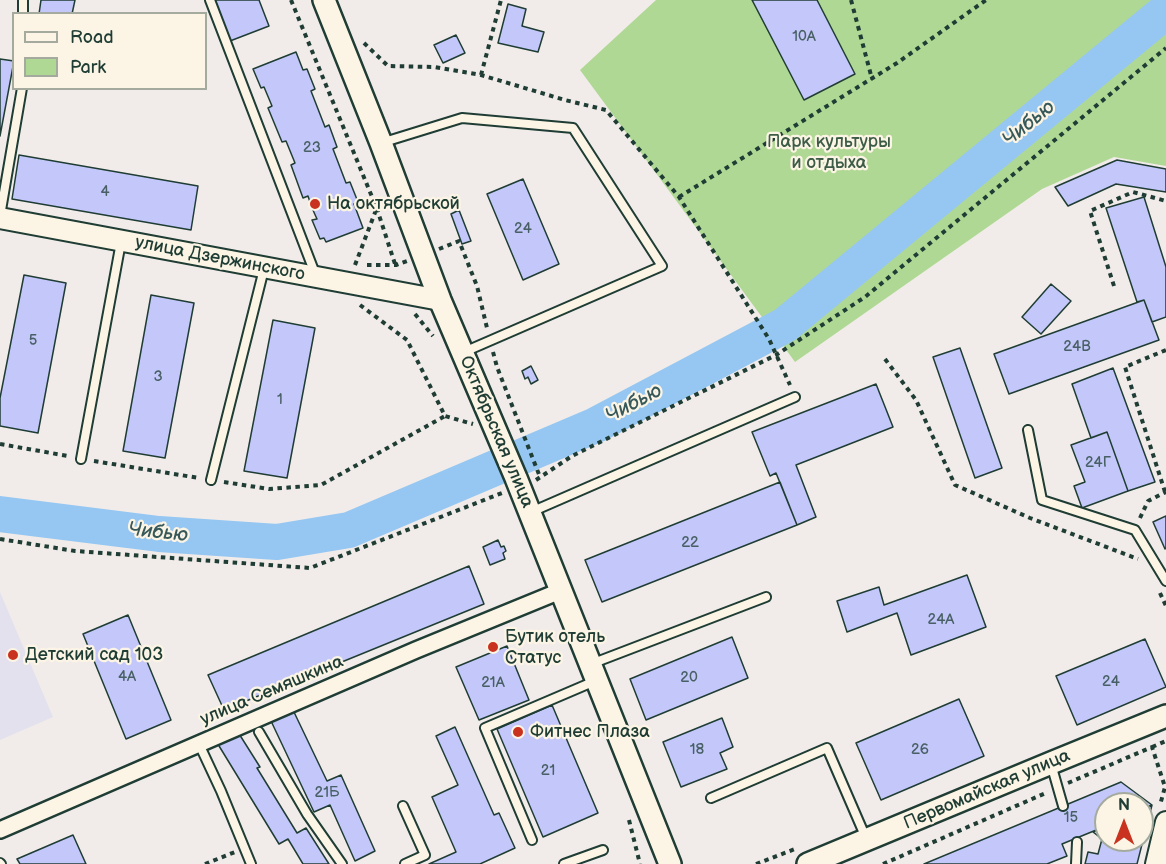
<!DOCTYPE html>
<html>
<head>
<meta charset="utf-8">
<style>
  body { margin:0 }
  #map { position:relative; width:1166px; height:864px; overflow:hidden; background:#f1ece9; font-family:"Balsamiq Sans",sans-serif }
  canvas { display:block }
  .legend { position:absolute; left:12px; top:12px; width:195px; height:78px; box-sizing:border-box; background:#fcf5e5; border:2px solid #a4ab9e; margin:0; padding:8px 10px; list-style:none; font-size:18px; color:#1f3d34 }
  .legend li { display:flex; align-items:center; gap:12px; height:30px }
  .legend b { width:30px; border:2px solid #a4ab9e }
  .north { position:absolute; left:1094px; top:792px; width:60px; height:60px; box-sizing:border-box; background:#fcf5e5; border:2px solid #a4ab9e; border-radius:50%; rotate:0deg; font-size:16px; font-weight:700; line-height:24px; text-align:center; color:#1f3d34 }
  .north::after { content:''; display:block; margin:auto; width:21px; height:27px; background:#c8321e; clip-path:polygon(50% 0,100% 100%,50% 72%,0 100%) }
</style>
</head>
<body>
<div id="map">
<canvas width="1166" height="864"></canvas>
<ul class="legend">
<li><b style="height:8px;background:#fcf5e5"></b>Road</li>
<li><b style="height:16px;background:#b0d895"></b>Park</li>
</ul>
<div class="north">N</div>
</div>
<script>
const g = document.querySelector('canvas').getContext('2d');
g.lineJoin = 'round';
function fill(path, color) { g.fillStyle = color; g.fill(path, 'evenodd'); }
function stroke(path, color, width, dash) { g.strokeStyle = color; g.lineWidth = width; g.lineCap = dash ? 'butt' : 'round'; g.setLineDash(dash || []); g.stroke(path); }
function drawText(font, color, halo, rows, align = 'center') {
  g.font = font + ' "Balsamiq Sans",sans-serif'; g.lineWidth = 4.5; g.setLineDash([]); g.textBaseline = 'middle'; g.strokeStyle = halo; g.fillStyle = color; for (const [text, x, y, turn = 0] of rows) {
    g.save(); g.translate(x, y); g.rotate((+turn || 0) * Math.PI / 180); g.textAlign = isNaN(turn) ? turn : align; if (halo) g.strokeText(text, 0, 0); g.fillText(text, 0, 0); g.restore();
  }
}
const built = new Path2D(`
  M0,592L53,717L0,740Z`);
const green = new Path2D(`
  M656,0H1166V166L1114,157L1042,189L795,362L580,70Z`);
const river = new Path2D(`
  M0,514L159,534L277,542L349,530L596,425L785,325L1166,11`);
const building = new Path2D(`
  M41,0H75L72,14H39Z
  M215,0H259L269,26L230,41Z
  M752,0H817L855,74L804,100Z
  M508,4L526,9L522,26L544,32L538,52L498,43Z
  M456,35L465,53L443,63L434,45Z
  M296,52L303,70L307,69L315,89L311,91L325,127L329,125L337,147L333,149L346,183L350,182L358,202L354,204L363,228L326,242L324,238L320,239L312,220L317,219L312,208L308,196L303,198L291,165L295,163L286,141L282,142L268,108L272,106L264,87L261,88L253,69Z
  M0,59L14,61L0,136Z
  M19,155L198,186L191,230L12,199Z
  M1117,160L1166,169V192L1116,184L1068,206L1055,187Z
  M523,179L559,264L523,280L487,194Z
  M1144,197L1166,267V317L1152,322L1144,300L1137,302L1106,208Z
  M459,210L471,241L462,244L451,214Z
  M24,275L66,283L38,433L0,426V398Z
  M1051,284L1071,301L1041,334L1022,317Z
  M151,295L194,303L165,458L123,451Z
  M1144,300L1159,340L1009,394L994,354Z
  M273,320L315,328L287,478L244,471Z
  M960,348L1002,468L975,478L933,357Z
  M531,366L538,380L531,384L528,377L525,379L522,371Z
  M1113,368L1155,482L1128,491L1107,432L1091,438L1072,384Z
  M876,384L893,427L796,465L816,517L797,525L776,473L770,476L752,432Z
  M1107,432L1128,491L1082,508L1074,486L1085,482L1071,445Z
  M780,482L797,525L602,602L585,560Z
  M1166,516V548L1165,549L1153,522Z
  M498,540L501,547L504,546L506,551L503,553L505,559L490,565L483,547Z
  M469,566L484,604L224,710L208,675Z
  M967,575L986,627L911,655L897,613L847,632L837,601L879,587L884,605Z
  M128,615L171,720L126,739L83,634Z
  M732,637L748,678L646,720L630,679Z
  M1145,639L1166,687L1077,725L1056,676Z
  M507,646L529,700L479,720L456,667Z
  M959,699L984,756L881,800L856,743Z
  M552,705L598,813L543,837L497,729Z
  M293,710L327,781L341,775L375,851L355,861L330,805L314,812L271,721Z
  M722,718L733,747L720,753L727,769L681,787L663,742Z
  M455,727L494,815L499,813L515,848L480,864H429L456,852L432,797L458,785L436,736Z
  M236,729L260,767L257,768L297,833L306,828L329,864H303L288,839L279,844L216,741Z
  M1121,782L1152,805L1142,809V804H1106V826L1062,844L1067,856L1047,864H924Z
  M1152,805L1137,864H1085L1088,852L1098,854L1102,839L1093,832L1106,826V840H1142V809Z
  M73,835L86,864H20L17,859Z`);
const path = new Path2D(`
  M291,0L377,209L396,267
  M851,0L872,79
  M364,43L388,66L434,67L481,75L565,100L606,110L679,197L769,339L790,385
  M481,75L501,0
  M679,197L897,63L986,0
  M439,249L459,241L477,286L487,328
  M355,265L376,210
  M367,265H396L407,261
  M1114,286L1090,211L1133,192L1166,201
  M360,305L407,340L445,416L473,424
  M415,314L433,336
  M493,352L497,367L540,477
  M885,359L916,400L955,485L1030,518L1138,559
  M0,444L68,456
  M94,461L199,478
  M536,480L572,456L776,355L865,297L1166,48
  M224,482L269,489L321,485L445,416
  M1165,492L1125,367L1166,350
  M1140,518L1148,501L1166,492
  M0,539L75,551L310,568L502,493
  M1160,593L1166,606
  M1152,747L1166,741
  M1068,783L1152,747L1165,787L1160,805
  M629,820L640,864
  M205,864L235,852
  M756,864L795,849
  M883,864L1048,792`);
const service = new Path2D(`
  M23,0V14
  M210,0L316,276
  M381,143L462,118L573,128L662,266L464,352
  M0,216L22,88
  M1028,430L1042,500L1135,530L1166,581
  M81,459L121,242
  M211,480L264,269
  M531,512L795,397
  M591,664L766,597
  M259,732L307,814L342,864
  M199,744L221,791L251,864
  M1051,764L1063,806
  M711,798L827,748L866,838
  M403,806L425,855L405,864
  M532,840L485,728L595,681
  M0,863L1,864
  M564,864L603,850
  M1076,864L1077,842`);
const minor = new Path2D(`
  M0,830L416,650L560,591`);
const tertiary = new Path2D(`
  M0,218L440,300
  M1156,864L1166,822`);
const secondary = new Path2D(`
  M324,0L381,143L440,300L516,478L670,864
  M808,864L1051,763L1166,716`);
const markers = [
  [315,204,6,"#c8321e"],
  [493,647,6,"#c8321e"],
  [13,655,6,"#c8321e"],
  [518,732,6,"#c8321e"]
];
const numberNames = [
  ["10А",804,37],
  ["23",312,148],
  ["4",105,192],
  ["24",523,229],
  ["5",33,341],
  ["24В",1077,347],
  ["3",158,377],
  ["1",280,400],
  ["24Г",1098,463],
  ["22",690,543],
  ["24А",941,620],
  ["4А",127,677],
  ["20",689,678],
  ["24",1111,682],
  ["21А",493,683],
  ["18",697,750],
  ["26",920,750],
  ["21",548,771],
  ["21Б",327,793],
  ["15",1071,818]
];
const parkNames = [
  ["Парк культуры",829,142],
  ["и отдыха",829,163]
];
const poiNames = [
  ["На октябрьской",327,204],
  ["Бутик отель",505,637],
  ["Статус",505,658],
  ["Детский сад 103",25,655],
  ["Фитнес Плаза",530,732]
];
const streetNames = [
  ["улица Дзержинского",220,259,11],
  ["Октябрьская улица",496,432,67],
  ["улица Семяшкина",272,691,-23],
  ["Первомайская улица",987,790,-23]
];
const waterNames = [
  ["Чибью",1029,124,-39],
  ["Чибью",634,404,-28],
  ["Чибью",158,533,6]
];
fill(built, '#e3e1ee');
fill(green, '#b0d895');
stroke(river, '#95c7f2', 36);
fill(building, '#c3c7f9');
stroke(building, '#1f3d34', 1.5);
stroke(service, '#1f3d34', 12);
stroke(minor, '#1f3d34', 20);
stroke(tertiary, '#1f3d34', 24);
stroke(secondary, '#1f3d34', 26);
stroke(path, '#1f3d34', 4, [4.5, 4.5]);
stroke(service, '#fcf5e5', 8);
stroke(minor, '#fcf5e5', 15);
stroke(tertiary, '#fcf5e5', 20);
stroke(secondary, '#fcf5e5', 21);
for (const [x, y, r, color] of markers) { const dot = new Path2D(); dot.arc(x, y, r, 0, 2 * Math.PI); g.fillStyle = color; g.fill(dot); stroke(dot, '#fcf5e5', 2); }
drawText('15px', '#486065', null, numberNames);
drawText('18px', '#3c5c47', '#fcf5e5', parkNames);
drawText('18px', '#1f3d34', '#fcf5e5', poiNames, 'left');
drawText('18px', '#1f3d34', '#fcf5e5', streetNames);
drawText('italic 20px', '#37595a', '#fcf5e5', waterNames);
</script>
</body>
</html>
